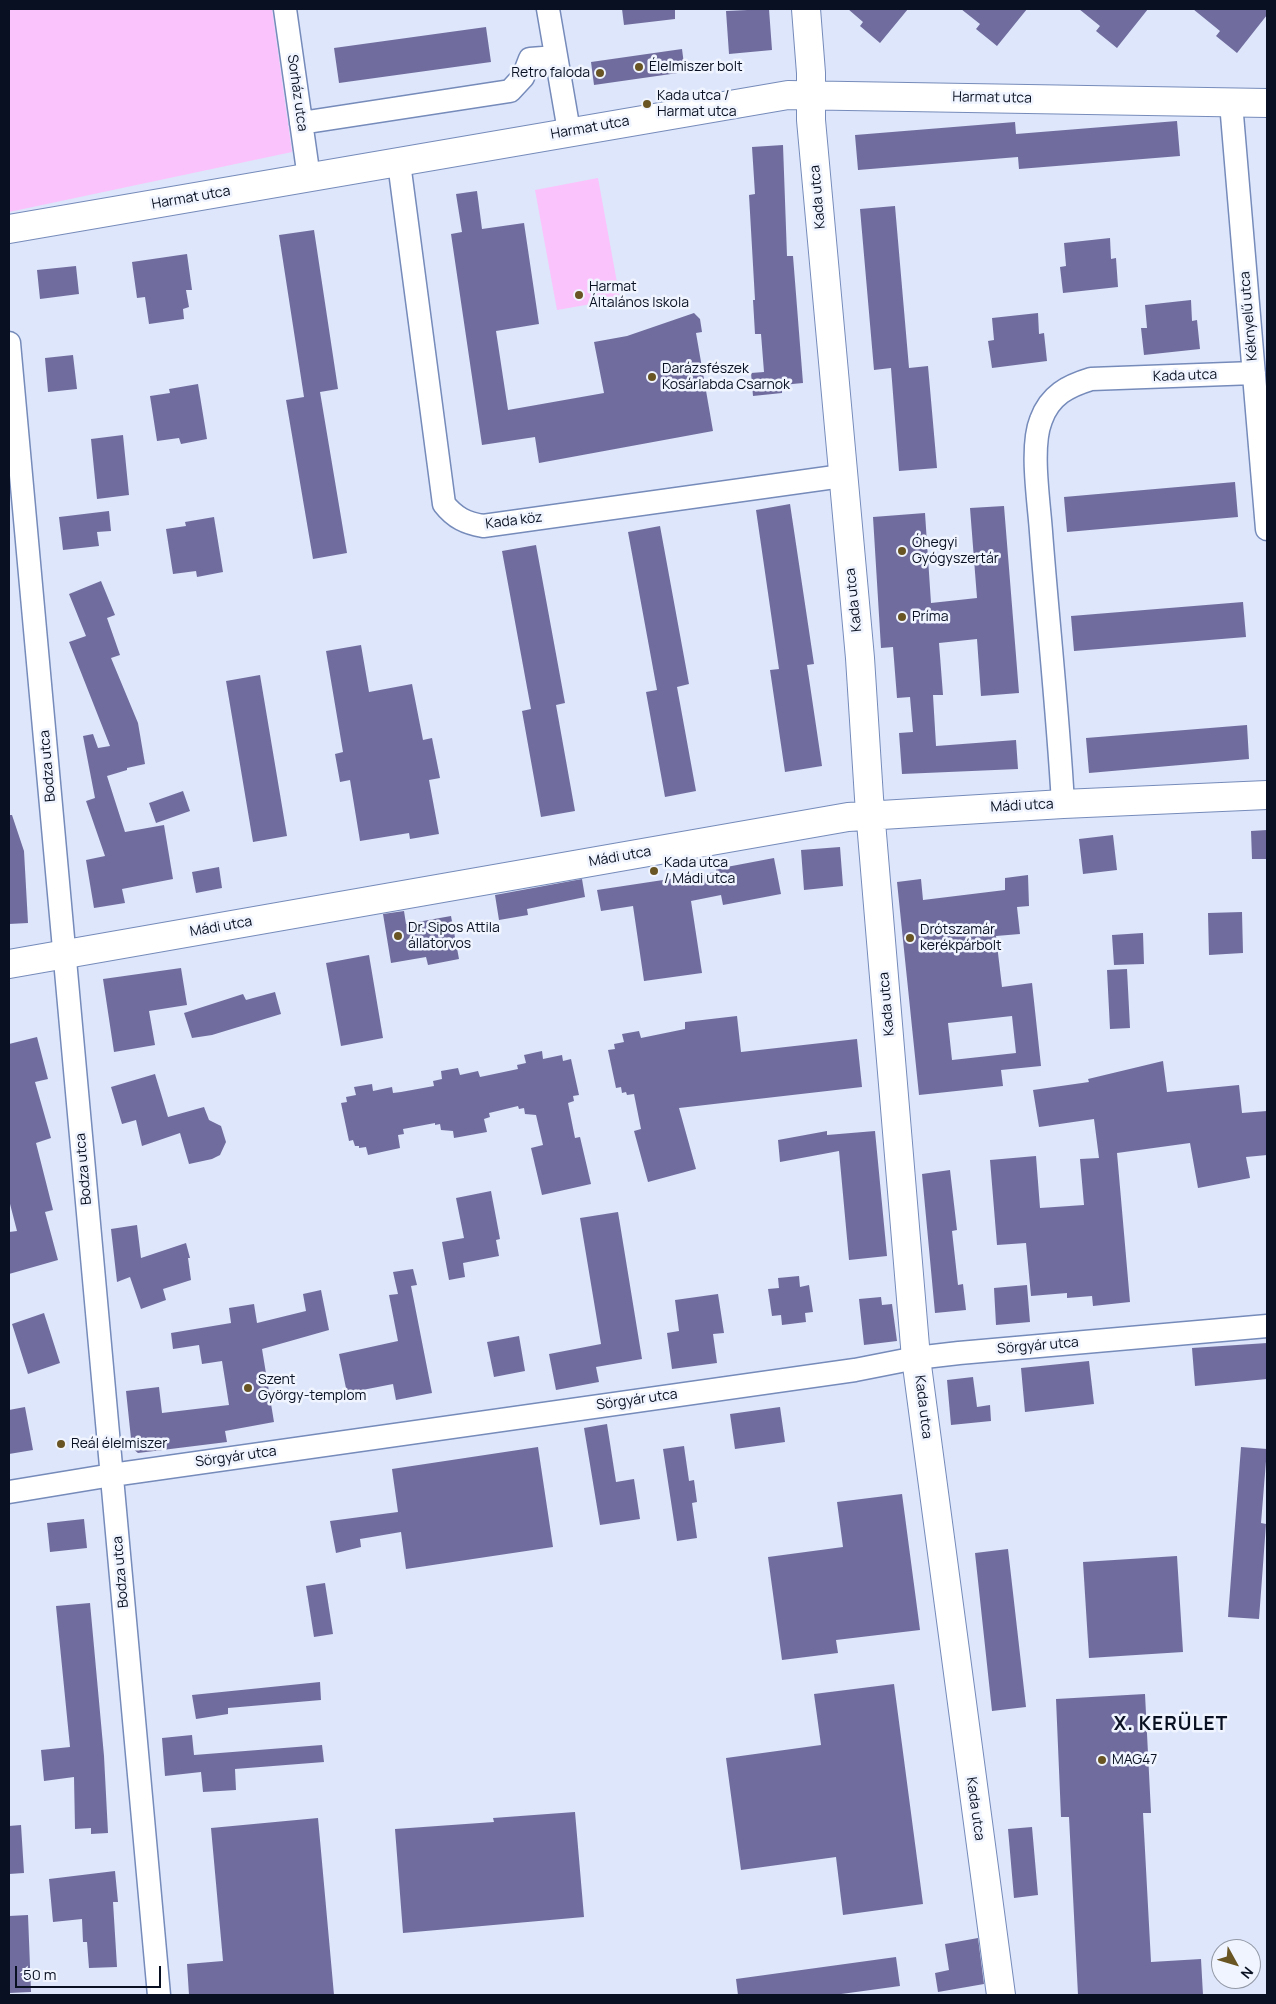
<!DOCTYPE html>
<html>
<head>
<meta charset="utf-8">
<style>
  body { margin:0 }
  #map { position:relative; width:1276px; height:2004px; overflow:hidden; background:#dde6fb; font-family:Manrope,sans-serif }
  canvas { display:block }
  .frame { position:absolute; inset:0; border:10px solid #091021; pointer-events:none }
  .north { position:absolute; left:1211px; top:1939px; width:50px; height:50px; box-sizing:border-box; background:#eff4fe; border:1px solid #9399a6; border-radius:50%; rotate:129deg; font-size:14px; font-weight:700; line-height:20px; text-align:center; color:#091021 }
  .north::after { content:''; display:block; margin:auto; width:18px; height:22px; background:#695423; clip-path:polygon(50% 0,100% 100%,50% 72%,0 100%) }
  .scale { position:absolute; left:15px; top:1966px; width:146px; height:22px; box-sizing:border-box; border:2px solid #091021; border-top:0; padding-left:6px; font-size:15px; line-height:18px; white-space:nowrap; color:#091021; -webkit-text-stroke:4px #eff4fe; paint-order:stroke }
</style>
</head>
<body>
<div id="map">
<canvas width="1276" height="2004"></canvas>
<div class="frame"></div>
<div class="north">N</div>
<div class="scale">50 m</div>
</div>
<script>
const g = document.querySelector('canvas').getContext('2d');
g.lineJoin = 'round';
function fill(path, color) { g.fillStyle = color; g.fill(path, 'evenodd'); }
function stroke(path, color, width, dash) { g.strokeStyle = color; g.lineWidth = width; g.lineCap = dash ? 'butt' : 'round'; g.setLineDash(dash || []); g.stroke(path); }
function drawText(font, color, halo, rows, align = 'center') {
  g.font = font + ' Manrope,sans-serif'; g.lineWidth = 5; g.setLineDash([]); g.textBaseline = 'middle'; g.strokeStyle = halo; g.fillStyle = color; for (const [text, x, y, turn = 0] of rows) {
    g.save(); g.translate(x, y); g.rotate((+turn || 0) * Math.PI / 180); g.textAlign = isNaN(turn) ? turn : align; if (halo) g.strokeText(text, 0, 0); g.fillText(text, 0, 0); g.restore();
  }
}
const green = new Path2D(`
  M9,9H272L292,152L9,212Z
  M598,178L620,299L557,310L535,190Z`);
const building = new Path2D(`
  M622,9H675V19L624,25Z
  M769,9L772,50L729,54L726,11Z
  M848,9H908L880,43L860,26L863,22Z
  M961,9H1027L997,46L976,29L980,24Z
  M1079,9H1148L1117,48L1096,31L1100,26Z
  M1193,9H1267V15L1237,53L1216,36L1220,31Z
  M486,27L491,62L339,83L334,48Z
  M682,49L685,72L594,85L591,62Z
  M1177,121L1180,156L1019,169L1018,157L858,170L855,135L1015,122L1016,134Z
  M783,145L787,256H793L803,383L782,385V393L753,396L751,373L764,372L761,334H755L753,300H755L749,195L755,194L752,147Z
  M477,191L482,229L524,223L539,324L496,331L508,410L604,393L594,342L627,336L694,313L700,319L702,332L696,333L713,431L539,463L535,437L482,445L451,234L462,232L456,194Z
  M895,206L909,368L928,366L937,468L899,471L891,368L874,370L860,209Z
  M314,230L338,389L320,392L347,553L313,559L286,400L304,397L279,235Z
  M1110,238L1111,259L1116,258L1118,287L1063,293L1060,267L1066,266L1064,243Z
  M187,254L192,290H186L189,307L183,309L184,319L149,324L145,297L137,298L132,262Z
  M76,266L79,294L40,299L37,270Z
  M1191,300L1192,321L1197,320L1200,349L1144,355L1141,328H1147L1145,305Z
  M1038,313L1039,334L1044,333L1047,361L992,368L988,341L994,340L992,318Z
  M73,355L77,389L48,392L45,358Z
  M198,384L207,439L181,444L179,438L157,441L150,396L170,393L169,389Z
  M123,435L129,495L97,499L91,439Z
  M1235,482L1238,517L1067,532L1064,497Z
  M790,504L814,664L807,665L822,766L785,772L770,670L779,669L756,510Z
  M1004,506L1019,693L981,696L977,639L939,643L943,695H933L936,746L1016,740L1018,769L902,774L899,733L913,732L910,697L897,698L893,647L881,648L873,517L925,513L931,603L977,598L970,508Z
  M109,511L111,531L97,532L99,546L63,550L59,517Z
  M214,517L223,572L197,577L196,571L173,574L166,529L186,526L185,522Z
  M660,526L689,684L677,687L696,791L665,797L646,692L657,690L628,532Z
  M536,545L565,703L556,705L575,811L541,817L522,711L531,709L502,551Z
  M101,581L115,615L107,618L120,655L111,658L138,723L145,764L127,768V770L107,776L125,832L164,825L173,879L122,889L125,903L94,908L86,860L105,856L86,801L95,798L83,736L93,734L98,748L110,746L69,642L86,636L69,594Z
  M1243,602L1246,637L1074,651L1071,616Z
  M361,645L369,692L412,684L423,740L432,738L440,778L429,780L439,834L410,839L409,833L360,841L350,780L340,782L335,754L343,752L326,651Z
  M260,675L287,836L253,842L226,681Z
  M1247,725L1249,759L1089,773L1086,738Z
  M183,791L190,811L156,823L149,803Z
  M9,815H12L24,851L28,923L9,924Z
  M1267,830V859H1252L1251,831Z
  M1113,835L1117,870L1083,874L1079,839Z
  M840,847L843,886L804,890L801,850Z
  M774,858L781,894L723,905L721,895L691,901L702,973L644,981L633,906L601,911L597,890L716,872V869Z
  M219,867L222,888L196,893L192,872Z
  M1028,875L1029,906L1017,907L1020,934L996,936L1002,987L1032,983L1041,1066L1001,1070L1003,1086L919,1095L897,882L921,879L923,900L1005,890V878ZM1012,1016L1016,1053L952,1060L948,1023Z
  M582,879L585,897L527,909L528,915L499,920L495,895Z
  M404,911L406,924L451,916L459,959L428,965L426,957L391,963L383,914Z
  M1242,912L1243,953L1209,955L1208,913Z
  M1143,933L1144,964L1114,965L1112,935Z
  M369,955L383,1038L341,1046L326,963Z
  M181,968L187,1005L149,1011L155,1045L114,1052L103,979Z
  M1127,969L1130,1028L1110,1029L1107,970Z
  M275,992L281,1014L212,1035L192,1038L184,1013L243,994L246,1000Z
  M737,1016L741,1052L857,1039L862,1087L679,1108L696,1169L648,1182L634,1131L641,1129L634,1094L627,1095L626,1092L622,1093L621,1087L616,1088L608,1050L615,1049L614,1044L624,1042L622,1034L639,1031L641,1038L685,1029V1022Z
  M37,1037L48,1079L35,1082L51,1138L36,1143L53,1210L45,1212L58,1260L9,1274V1232L17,1231L9,1200V1044Z
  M542,1051L543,1059L562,1055L563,1061L571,1059L579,1095L573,1096L574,1101L568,1103L575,1138L580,1137L591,1184L542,1195L531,1148L543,1145L536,1115L525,1114L524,1108L519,1109L518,1106L489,1113L490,1117L484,1119L487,1132L454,1138L453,1131L441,1130L440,1124L435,1125V1123L403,1129L404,1134L398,1135L400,1148L368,1155L366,1147L359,1148V1146H355L353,1140L349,1141L341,1103L347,1102L346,1097L356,1095L354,1087L372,1084L373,1091L392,1087L393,1093L401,1092L434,1086L433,1081L442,1079L441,1071L458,1068L460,1075L478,1071L480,1077L518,1069L517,1065L526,1063L524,1055Z
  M1163,1061L1167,1092L1239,1085L1242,1113L1267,1111V1155L1246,1157L1250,1178L1198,1188L1190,1143L1117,1153L1130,1302L1093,1306L1092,1296L1067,1298V1293L1031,1296L1026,1243L997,1245L990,1160L1036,1156L1040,1208L1084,1205L1080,1159L1099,1158L1094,1119L1039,1127L1033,1090L1089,1082L1088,1079Z
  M155,1074L168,1117L204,1107L209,1120L221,1126L226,1142L220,1155L212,1159L189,1164L180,1133L142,1146L136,1120L122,1124L111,1087Z
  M827,1131V1135L875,1131L887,1256L849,1260L839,1151L780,1162L778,1140Z
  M950,1170L957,1230L952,1231L958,1285L963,1284L966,1310L935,1313L922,1174Z
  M491,1191L500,1239L496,1240L499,1256L463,1263L465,1277L449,1280L442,1242L464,1238L456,1198Z
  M618,1212L642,1359L596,1367L599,1382L556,1390L549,1354L601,1344L580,1218Z
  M137,1225L141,1258L186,1243L190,1258H188L191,1280L163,1289L166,1300L141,1309L130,1277L117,1282L111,1229Z
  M413,1269L417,1285L411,1286L432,1393L396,1400L393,1384L347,1393L339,1354L398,1341L389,1295L398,1294L393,1272Z
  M799,1276L800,1287L809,1285L813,1312L805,1313L806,1322L782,1325L781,1315L772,1316L768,1289L779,1288L778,1278Z
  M1027,1285L1030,1322L996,1325L994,1288Z
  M321,1290L329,1330L262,1349L274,1422L225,1431L227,1442L138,1453L132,1448L126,1391L159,1387L162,1413L229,1405L222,1361L202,1364L199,1345L173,1349L171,1333L231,1323L229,1308L254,1304L257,1323L306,1311L303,1294Z
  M718,1294L724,1333L713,1334L717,1363L672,1369L667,1333L679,1331L675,1300Z
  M881,1297L882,1305L892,1304L897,1341L864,1345L859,1299Z
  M44,1313L60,1363L28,1374L12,1324Z
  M519,1336L525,1371L494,1377L487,1342Z
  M1267,1343V1379L1195,1386L1192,1348Z
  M1089,1361L1094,1404L1025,1412L1021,1368Z
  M973,1377L977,1407L990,1405L991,1421L951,1425L947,1380Z
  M25,1407L33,1450L9,1454V1410Z
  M780,1407L785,1442L735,1449L730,1414Z
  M607,1424L616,1482L634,1479L640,1519L600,1525L584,1428Z
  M684,1446L689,1481L694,1480L697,1502L692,1503L697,1538L677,1541L663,1449Z
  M538,1447L553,1547L406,1569L401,1532L360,1539L361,1547L336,1553L330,1521L398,1512L392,1469Z
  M1241,1447L1267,1449L1261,1523L1266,1524L1259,1619L1228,1617Z
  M902,1494L920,1630L836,1640L838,1653L782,1660L768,1557L843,1547L837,1502Z
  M84,1519L87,1548L50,1552L47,1523Z
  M1008,1549L1026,1707L992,1711L975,1553Z
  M1177,1556L1183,1652L1089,1658L1083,1562Z
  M325,1583L333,1634L314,1637L306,1586Z
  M90,1603L104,1756L108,1833L91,1834V1828L75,1829L74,1777L44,1781L41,1750L70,1747L56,1606Z
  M320,1682L321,1700L228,1708V1714L196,1719L192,1695Z
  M894,1684L923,1904L843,1915L836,1857L741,1870L726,1758L821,1745L814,1694Z
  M1145,1694L1151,1813H1143L1151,1962L1201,1959L1203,1995H1078L1069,1817H1061L1056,1699Z
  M192,1735L194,1755L322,1745L324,1762L235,1769L236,1790L203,1792L201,1772L165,1776L162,1738Z
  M575,1812L584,1917L403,1933L395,1829L494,1822L493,1818Z
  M318,1818L334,1995H189L187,1964L223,1961L211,1828Z
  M21,1825L24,1873L9,1874V1826Z
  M1032,1827L1038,1895L1014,1898L1008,1829Z
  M115,1871L118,1902H113L117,1967L89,1968L87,1942H83L82,1919L53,1922L49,1879Z
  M28,1915L31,1992L9,1993V1916Z
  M978,1938L984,1984L938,1992L935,1973L949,1970L945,1944Z
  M896,1957L900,1986L834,1995H738L736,1979Z`);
const minor = new Path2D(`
  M285,9L309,178
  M548,9L569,131
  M1231,103L1267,529
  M301,123L510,91L523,77L530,59L556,57
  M399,163L444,504C455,518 466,523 483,526L842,476
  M9,343L159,1995
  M1063,804C1058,713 1048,623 1041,532C1039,502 1030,447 1041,420C1050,395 1068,386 1091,379L1254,373
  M9,1492L112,1475L855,1370L916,1358L959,1353L1267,1326`);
const tertiary = new Path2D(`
  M806,9L811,73V120L860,658L869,798L916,1358L1001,1995
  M9,229L788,95L1267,103
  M9,964L848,817L1063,804L1267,795`);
const markers = [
  [639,67,5,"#695423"],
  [600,73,5,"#695423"],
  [647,104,5,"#695423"],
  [579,295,5,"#695423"],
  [652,377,5,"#695423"],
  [902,551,5,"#695423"],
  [902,617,5,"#695423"],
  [654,871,5,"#695423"],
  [398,936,5,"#695423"],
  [910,938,5,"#695423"],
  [248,1388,5,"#695423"],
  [61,1444,5,"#695423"],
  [1102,1760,5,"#695423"]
];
const poiNames = [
  ["Élelmiszer bolt",649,67],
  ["Retro faloda",590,73,"right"],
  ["Kada utca /",657,96],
  ["Harmat utca",657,112],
  ["Harmat",589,287],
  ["Általános Iskola",589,303],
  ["Darázsfészek",662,369],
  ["Kosárlabda Csarnok",662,385],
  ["Óhegyi",912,543],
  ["Gyógyszertár",912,559],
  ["Príma",912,617],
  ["Kada utca",664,863],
  ["/ Mádi utca",664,879],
  ["Dr. Sipos Attila",408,928],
  ["állatorvos",408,944],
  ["Drótszamár",920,930],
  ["kerékpárbolt",920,946],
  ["Szent",258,1380],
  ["György-templom",258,1396],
  ["Reál élelmiszer",71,1444],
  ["MAG47",1112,1760]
];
const streetNames = [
  ["Sorház utca",297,93,82],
  ["Harmat utca",992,98,1],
  ["Harmat utca",590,128,-10],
  ["Kada utca",818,197,-95],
  ["Harmat utca",191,198,-10],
  ["Kéknyelű utca",1249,316,-95],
  ["Kada utca",1185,376,-2],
  ["Kada köz",514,521,-7],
  ["Kada utca",854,600,-96],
  ["Bodza utca",48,766,-95],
  ["Mádi utca",1022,806,-3],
  ["Mádi utca",620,857,-10],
  ["Mádi utca",221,927,-10],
  ["Kada utca",887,1004,-95],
  ["Bodza utca",84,1169,-95],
  ["Sörgyár utca",1038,1346,-5],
  ["Sörgyár utca",637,1400,-8],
  ["Kada utca",923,1407,83],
  ["Sörgyár utca",236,1457,-8],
  ["Bodza utca",121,1572,-95],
  ["Kada utca",975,1809,82]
];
const districtNames = [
  ["X. KERÜLET",1171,1725]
];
fill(green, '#fbc3fb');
fill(building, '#706d9e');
stroke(minor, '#768bba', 25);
stroke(tertiary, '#768bba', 30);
stroke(minor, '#fff', 22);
stroke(tertiary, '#fff', 28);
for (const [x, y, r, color] of markers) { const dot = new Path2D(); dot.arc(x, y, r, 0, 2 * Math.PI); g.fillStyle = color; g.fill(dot); stroke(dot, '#eff4fe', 2); }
drawText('14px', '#091021', '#eff4fe', poiNames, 'left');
drawText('14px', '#091021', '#eff4fe', streetNames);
g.letterSpacing = '1px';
drawText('bold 19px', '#091021', '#eff4fe', districtNames);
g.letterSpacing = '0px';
</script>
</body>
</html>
